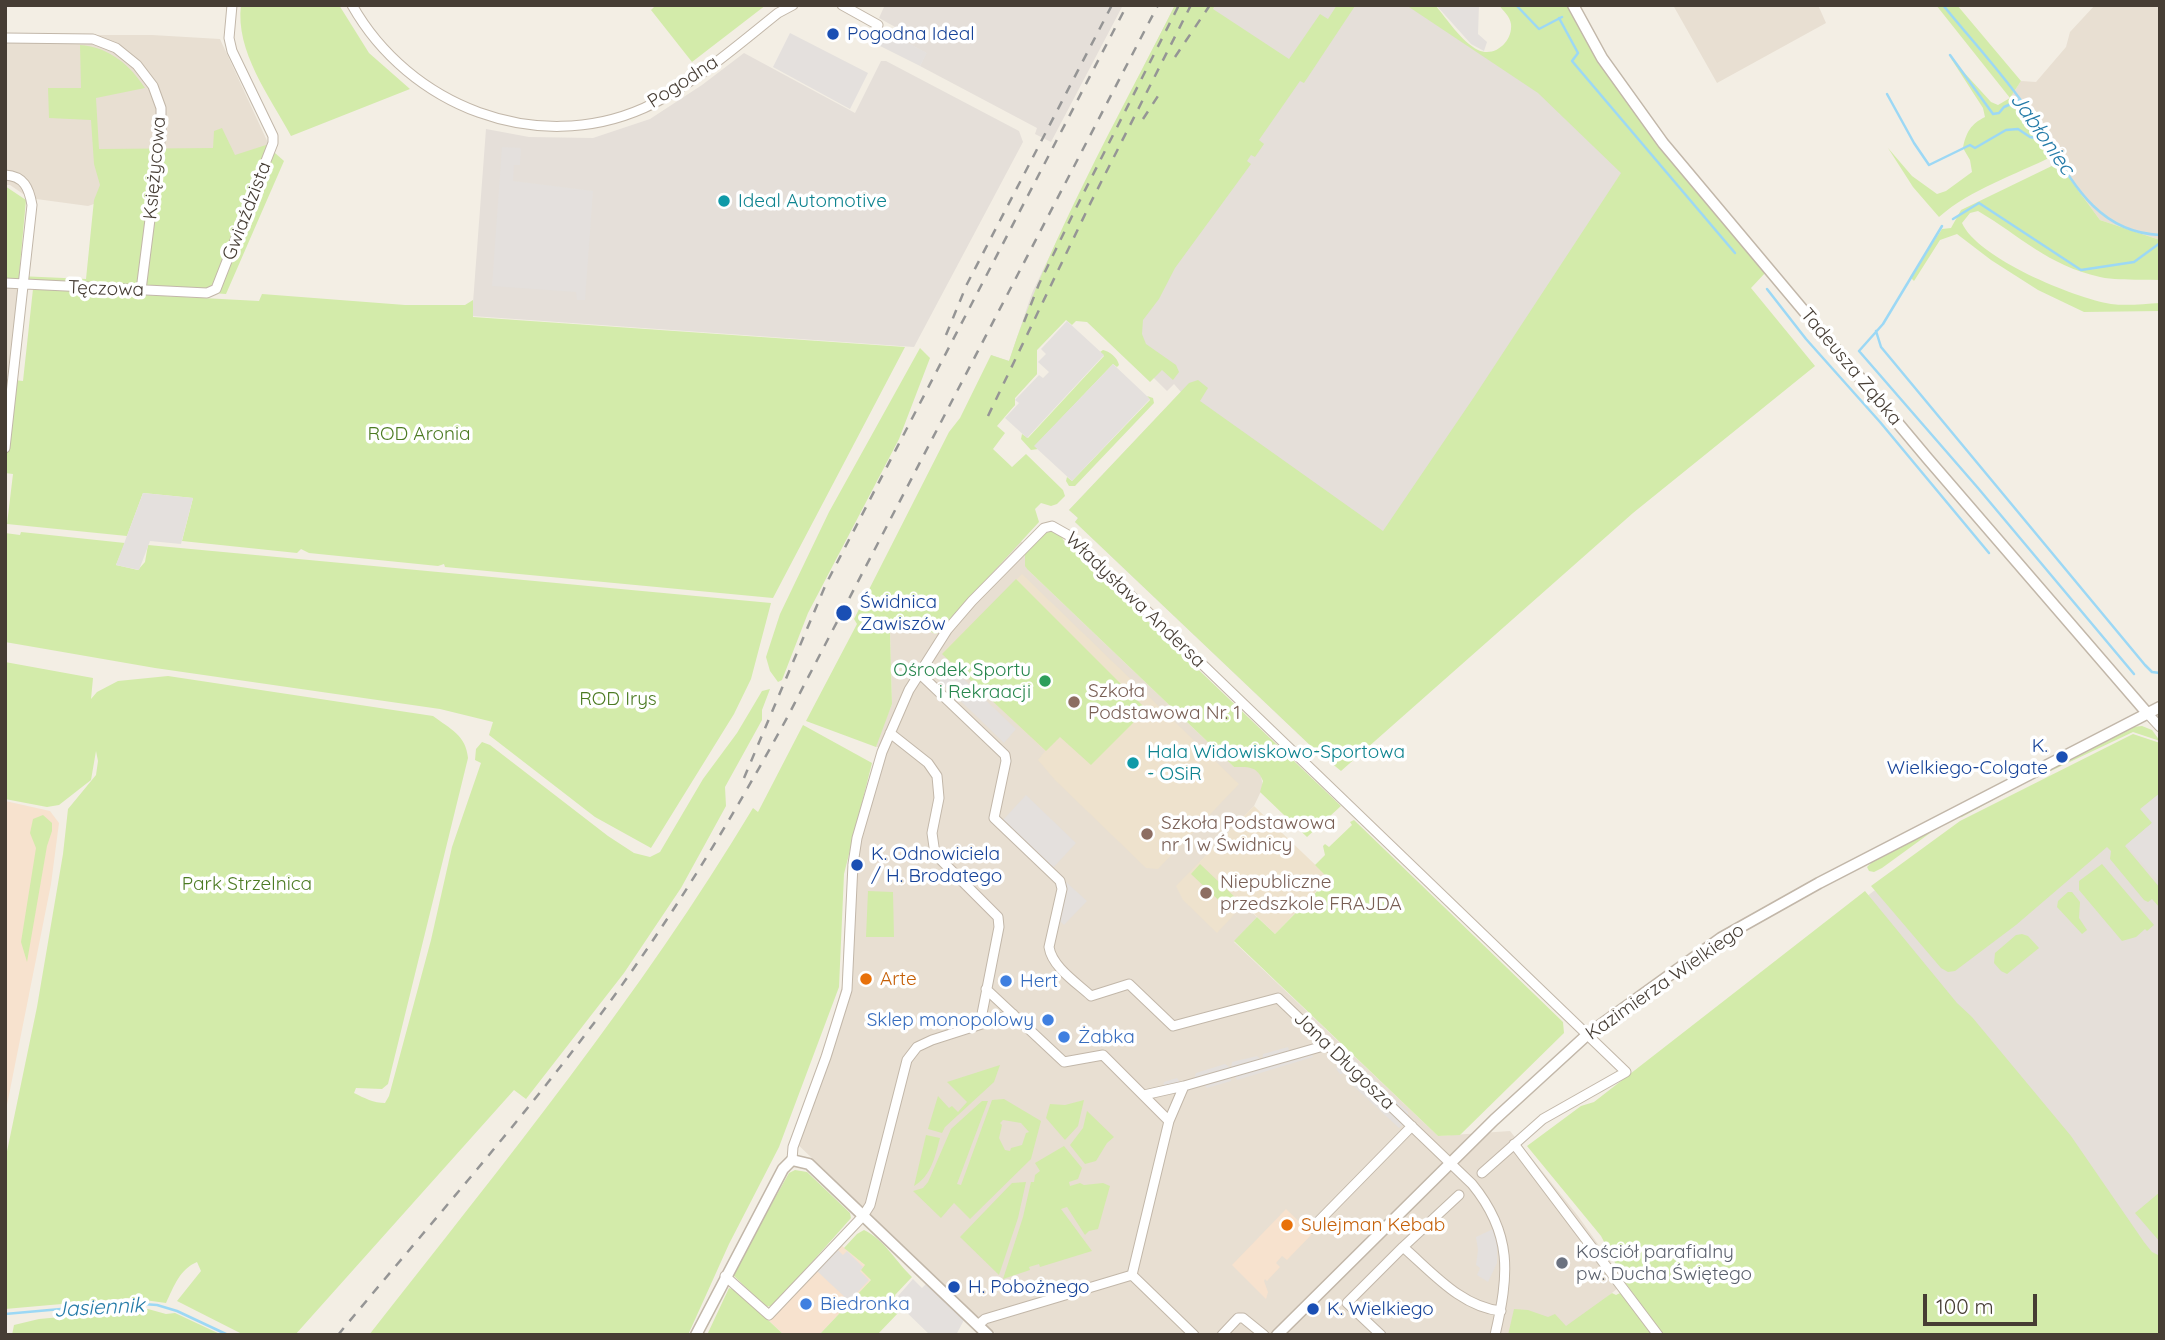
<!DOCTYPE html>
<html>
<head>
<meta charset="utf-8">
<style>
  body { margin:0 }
  #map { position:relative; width:2165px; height:1340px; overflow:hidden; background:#f3eee4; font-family:Quicksand,sans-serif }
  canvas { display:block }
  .frame { position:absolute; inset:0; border:7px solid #463d34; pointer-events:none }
  .scale { position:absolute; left:1923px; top:1294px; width:114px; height:32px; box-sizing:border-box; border:4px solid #463d34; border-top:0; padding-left:9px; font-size:21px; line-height:24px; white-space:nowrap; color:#463d34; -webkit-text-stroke:5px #fff; paint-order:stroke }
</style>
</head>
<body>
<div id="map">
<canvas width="2165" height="1340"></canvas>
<div class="frame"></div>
<div class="scale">100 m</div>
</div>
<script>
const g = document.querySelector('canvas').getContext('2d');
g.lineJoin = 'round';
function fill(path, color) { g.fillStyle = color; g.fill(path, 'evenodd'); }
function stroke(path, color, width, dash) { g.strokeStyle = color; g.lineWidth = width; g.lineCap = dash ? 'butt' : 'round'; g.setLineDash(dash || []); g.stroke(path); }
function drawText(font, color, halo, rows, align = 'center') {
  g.font = font + ' Quicksand,sans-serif'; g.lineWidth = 7; g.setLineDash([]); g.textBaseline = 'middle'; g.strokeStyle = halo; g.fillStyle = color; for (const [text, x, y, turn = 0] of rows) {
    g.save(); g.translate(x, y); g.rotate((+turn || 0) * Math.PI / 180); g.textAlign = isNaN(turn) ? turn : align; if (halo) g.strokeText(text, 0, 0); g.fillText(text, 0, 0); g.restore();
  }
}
const residential = new Path2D(`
  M1673,5H1818L1826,23L1717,83Z
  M2095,5H2160V240L2100,220L2010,98L2021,81L2036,82L2066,47L2070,32Z
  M5,35H152L220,39L269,145L88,206L29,198L10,185H5Z
  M5,286L21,288L13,378L5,377Z
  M1020,540L1029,549L1028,570L1234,767L1249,766L1258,771L1261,776L1263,787L1254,806L1200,862L1257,917L1234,942L1438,1136L1510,1131L1578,1216L1625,1282L1562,1335H997L792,1139L825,1046L842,986L844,935L852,846L879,747H876L878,737L892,704L890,631L895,627L910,626L936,634Z`);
const commercial = new Path2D(`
  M5,801L50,811L59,823L51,884L5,1115Z
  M1286,1209L1312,1234L1287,1260L1282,1256L1276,1263L1280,1267L1267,1281L1265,1279L1264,1281L1268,1292L1266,1299L1232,1265Z
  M834,1239L866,1266L871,1280L819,1335H784L763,1315Z`);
const industrial = new Path2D(`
  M881,5H1123L1051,142L1035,134L1037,128L920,66L926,53L894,36L897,28L879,18L884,7Z
  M1175,5H1421L1420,13L1498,65L1527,39L1672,221L1313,748L1075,522L1078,518L1069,510L1181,392L1174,384L1167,391L1080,305L1037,350V374L1015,398V405L996,425L991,355L1009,361L1032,293L1081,190Z
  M744,53L855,113L881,61H886L1019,131L1023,142L914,347L472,316L486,129L529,137L593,138L650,119L702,85Z
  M2160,752V1329L1646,1067L1888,880Z`);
const education = new Path2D(`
  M1022,574L1239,784L1158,869L1146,868L1055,780L1038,760L1045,751L942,653Z
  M1254,806L1329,878L1275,934L1244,904L1217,933L1183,900L1176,886Z`);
const green = new Path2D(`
  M241,5H339L369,53L410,89L291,136C270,97 235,51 241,5Z
  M656,5H766L692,62L651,10Z
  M1175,5H1215L1213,9L1289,59L1320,14L1328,19L1337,5L1355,6L1304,83L1300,81L1259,140L1264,144L1255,157L1251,155L1247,161L1251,164L1175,268L1159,299L1143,320L1142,334L1146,344L1176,365L1179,372L1173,380L1162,370L1150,382L1087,322L1076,321L1072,325L1066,320L1037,350V374L1015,398V405L997,426L1005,433L993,449L1012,467L1026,454L1063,490L1065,496L1057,504L1051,506L1041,503L1035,509L1039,522L936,634C923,628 902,622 890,631L892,704L876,747L806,721L857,624L854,619L949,432L960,418L991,355L1009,361C1050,237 1116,122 1175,5Z
  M1406,5H1435C1447,19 1461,41 1478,50C1495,58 1513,41 1511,24C1510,16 1503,11 1499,5H1566L1596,58L1654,139L1766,272L1751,288L1815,366L1633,513L1341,771L1313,748L1075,522L1078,518L1069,510L1189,383L1198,380L1208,388L1200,401L1383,531L1474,397L1621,173L1538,93Z
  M1936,5H1957L2021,81L2010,98L2053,156C2015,175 1971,189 1939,217L1913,187L1888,148L1912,176L1937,194L1946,191L1972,172L1970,160L1963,148C1966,132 1971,124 1985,117L1983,108L1950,57L1991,102L1998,105L2010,98Z
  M80,45C109,47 130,65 145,88L96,98L99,149L213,148L214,131L222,128L235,155L266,145L284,161L226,294L5,278V186L26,200L19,276L86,279L94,200L100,185L94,164L91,120L49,118L48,88H81Z
  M2058,163L2100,220L2160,240V280C2141,279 2119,281 2100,277C2047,265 2022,237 1978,211L1970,213L1962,223C1977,258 2074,298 2111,304C2126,306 2144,304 2160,303V311L2084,312L2038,290L1991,260L1957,234L1940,240L1914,281L1910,277L1942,229L1951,228L1961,210Z
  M33,289L259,301L262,294L405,305H465L473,300V317L905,347L773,598L445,567L444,564L438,566L309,553L301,549L297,553L182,541L193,498L143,493L127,536L7,524L13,474L5,473V379L23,381Z
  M920,348L930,358L899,439L808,613L782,680L778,682L770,671L766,657L780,614L829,512Z
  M1103,350C1109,351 1118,358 1119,365L1117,367L1113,364L1035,446L1038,449L1031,450L1021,439L1022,434L1028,438L1104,356L1100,352Z
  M1147,396L1153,398L1154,403L1075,486H1069L1066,481L1067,477L1072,481L1150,400Z
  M1052,531L1060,534L1064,541L1341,806L1307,837L1260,792L1263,781C1257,766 1249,767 1234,767L1028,570L1025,566V554L1043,534Z
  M21,532L125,543L116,565L138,570L145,562L148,545L771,603L751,679L734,714L651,848L595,817L489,735L493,722L440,709L155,668L5,642V533L20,535Z
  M1016,579L1146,709L1143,712L1145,714L1139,720L1137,719L1091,765L1060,737L1046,751L942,654Z
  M5,662L93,678L91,699L97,692L118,681L168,676L433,716C450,729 466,735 468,758L388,1084L382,1089L356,1088L354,1093C364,1098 374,1103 385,1103L389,1096L431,940L452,847L481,763L475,760L476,749L482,742L490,745L608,836L634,853L650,857L660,852L703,779L737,733L762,691L770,689L762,710V720L725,787L726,806L681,888L624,973L526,1099L514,1090L295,1335H244L177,1301L201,1271L197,1262C180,1269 174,1286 166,1303L130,1298L5,1309V1161L37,1007L63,854L68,809L96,775L98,761L96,751L91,780L59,805L47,807L5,799Z
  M803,725L872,763L844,874L839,987L779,1147L729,1244L688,1335H369C503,1164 641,995 753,808L758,812Z
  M2142,726L2152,730L2160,741L2133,732L2036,778L2035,776L2132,727Z
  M2133,734L2160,743V793L2152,800V823L2125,846L2160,888V908L2152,899L2148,902L2144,900L2110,859L2111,851L2107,847L2016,925L1955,971L1948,972L1941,968L1871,886L1960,821Z
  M1995,799L1962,817L1948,820L1882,868L1874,872L1869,871L1867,867L1876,858L1966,810Z
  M43,815L52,823V831L47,846L27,962L21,942L36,848L30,833L33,819Z
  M1354,820L1563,1022L1564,1033L1460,1135L1438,1136L1234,941L1257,917L1275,934L1329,879L1315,865L1325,855L1323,846L1325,844L1329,847L1352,825L1350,822Z
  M1200,864L1239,901L1230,911L1191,874Z
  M2102,864L2154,925L2147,931L2145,929L2136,937L2122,941L2079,890V881Z
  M868,891L893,892L894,937H866Z
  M1865,891L1957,1003L1972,1017L2071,1136L2144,1242L2152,1252L2160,1256V1335H1662L1625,1282L1601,1236L1527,1146L1581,1106L1594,1102Z
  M2068,892H2072L2080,902L2079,918L2087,930L2082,934L2057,907L2058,901Z
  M2022,934L2028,936L2039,948L2007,974L2001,971L1994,963L1995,953L2016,935Z
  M1000,1065L994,1082L945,1127L942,1133L928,1129L938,1096L949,1108L952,1106L958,1112L967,1102L947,1082Z
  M1004,1099L1041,1121L1031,1159L970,1219L954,1203L941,1218L913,1191L923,1188L928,1182L951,1129L982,1101H988L957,1184L961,1185L992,1100ZM1003,1120L1021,1123L1029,1132L1026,1133L1022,1145L1011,1148L1010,1151L1005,1150L999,1138L1002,1125L1000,1123Z
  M1084,1100L1078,1126L1065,1140L1046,1118L1050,1104L1065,1105Z
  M1087,1111L1114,1137L1107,1143L1096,1161L1085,1164L1070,1145L1083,1128Z
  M926,1135L940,1138C935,1157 931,1176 914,1186Z
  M1064,1146L1082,1168L1078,1179L1069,1182L1070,1186L1080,1183L1084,1185L1103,1183L1110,1186L1098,1229L1089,1231L1085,1235L1067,1207L1061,1209L1092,1251L1040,1267L1039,1264L1029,1267L1030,1270L1003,1279L1023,1217L1031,1182H1034L1035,1175L1040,1171L1035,1163Z
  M795,1170L807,1172L850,1213L851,1218L774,1305L766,1307L732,1274L785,1180L789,1173Z
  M1026,1182L1018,1218L999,1275L960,1237L1012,1183Z
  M2160,1192V1242L2135,1213Z
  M864,1230C885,1240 896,1262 912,1277L895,1295L899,1312L877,1335H819L871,1280L861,1270L865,1265L844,1248L857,1234Z
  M729,1288L737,1291L784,1335H707Z
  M1622,1292L1654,1335H1508L1514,1309L1528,1310L1548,1317L1555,1314L1566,1326L1612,1293L1616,1295Z
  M148,1309L166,1314L175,1313L222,1335H12L14,1325L39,1319Z`);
const parking = new Path2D(`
  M1436,5H1479L1478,34L1487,42L1484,51L1471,44Z
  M885,31L927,53L920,66L878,45Z
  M790,33L868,73L850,109L773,67Z
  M502,147L521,148L520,165H514L513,181L593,191L585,300H577L576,292L492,286Z
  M1067,321L1104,355L1027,438L1005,418L1019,403L1015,400L1039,375L1043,378L1049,372L1038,362L1046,354L1041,349Z
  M1113,364L1150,399L1072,481L1034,446Z
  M143,493L193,498L181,544L150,541L139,570L116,565Z
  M950,666L1016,729L1004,743L938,679Z
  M2160,793V884L2126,845L2152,823L2140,809Z
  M1026,795L1076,843L1053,868L1002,821Z
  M1066,882L1087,901L1064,925L1059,920L1063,886Z
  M1288,1047L1292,1057L1311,1052L1313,1057L1237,1080L1234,1075L1230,1076L1231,1081L1207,1088L1203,1084L1163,1087L1164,1082L1177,1078L1181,1083L1194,1079L1196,1073L1225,1064L1231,1068L1232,1062L1257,1056L1262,1060L1263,1054Z
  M1352,1058L1408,1112V1119L1399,1128L1348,1081L1350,1072L1340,1074L1336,1069L1345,1059Z
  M1493,1229L1497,1245V1263L1488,1282L1477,1275L1480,1268L1476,1265L1478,1250L1476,1237Z
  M838,1250L843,1255L847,1251L863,1267L860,1271L869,1280L849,1301L817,1271Z
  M913,1279L922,1288L926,1284L964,1320L956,1335H930L900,1306L898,1296Z`);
const stream = new Path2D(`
  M1516,5L1539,29L1562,17
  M1943,5C1972,41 2004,75 2030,113C2065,164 2087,232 2160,235
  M1559,18L1578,53L1572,61L1735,253
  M1950,55L1993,114L1999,113L2004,107L2020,100
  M1887,94L1914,143L1929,165L1970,145L1975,148L2006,130L2018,129L2030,137L2046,140
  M1953,219L1979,203L2081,270L2134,262L2160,243
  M1942,226L1883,324L1859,351L1978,488L2134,674
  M1767,289L1806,339L1880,422L1989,553
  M1876,331L1881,347L1891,359L2145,665L2152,672L2160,673
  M5,1314L128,1303L157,1305L177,1311L228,1335`);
const minor = new Path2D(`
  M352,5C409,106 536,156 644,108C690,87 739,44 778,13L793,5
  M842,5L878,25
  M5,38L93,39L116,48L137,65L153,86L161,108V133L141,290
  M5,175C24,176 29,188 32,205L5,448
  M5,283L207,293L216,289L273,143V136L232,51L229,38L232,5
  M919,673L1005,755L1006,761L994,818L1060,881L1062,889L1049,947C1052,967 1077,983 1091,996L1129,984L1173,1026L1278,998L1472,1184C1513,1234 1509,1275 1495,1335
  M2148,714L2160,727
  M890,733L928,763L937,776L939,798L932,833L935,854L998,917L999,927L980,1024
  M986,989L1064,1062L1103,1055L1169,1121
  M1184,1086L1327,1045
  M1514,1144L1658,1335
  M792,1160L793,1147L826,1057L847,990L853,864L857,838L882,752L909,690L947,630L972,601L1044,528L1052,526L1068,535L1626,1072L1543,1119L1482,1173
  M1312,1228L1412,1126
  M1403,1247L1459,1195
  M1132,1275L1194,1335
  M725,1276L769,1315L863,1216L870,1205L907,1060L917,1047L932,1040L1013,1014
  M978,1325L985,1319L1132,1275L1169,1121L1184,1086L1144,1095
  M1222,1335L1238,1318H1243L1264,1335
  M1381,1335L1347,1303L1403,1247C1432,1272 1461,1307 1501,1311`);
const tertiary = new Path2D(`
  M1573,5L1602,58L1663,143L1928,459L2148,714
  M696,1335L783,1169L792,1160L809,1164L988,1335
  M1277,1335L1494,1120L1588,1034L1721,938L1819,883L2160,707`);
const rail = new Path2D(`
  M1175,57L1210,5
  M1143,119L1158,96
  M1024,322L1039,284L1075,210L1179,5
  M946,335L967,284L1112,5
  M988,416L1091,202L1191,5
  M744,778L826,584L1127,5
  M338,1335C429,1225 524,1118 609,1003C676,911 734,815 788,716L1158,5`);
const markers = [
  [833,34,7,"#1a4fb4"],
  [724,201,7,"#0f9aa8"],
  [844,613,9,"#1a4fb4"],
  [1045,681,7,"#2e9e5b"],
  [1074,702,7,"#8d6e63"],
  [2062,757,7,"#1a4fb4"],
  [1133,763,7,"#0f9aa8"],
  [1147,834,7,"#8d6e63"],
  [857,865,7,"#1a4fb4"],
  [1206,893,7,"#8d6e63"],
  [866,979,7,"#e8710a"],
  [1006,981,7,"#3f7fe0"],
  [1048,1020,7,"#3f7fe0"],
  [1064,1037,7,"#3f7fe0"],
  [1287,1225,7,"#e8710a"],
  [1562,1263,7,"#6b7280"],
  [954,1287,7,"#1a4fb4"],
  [806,1304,7,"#3f7fe0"],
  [1313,1309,7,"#1a4fb4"]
];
const transitNames = [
  ["Pogodna Ideal",847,34],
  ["Świdnica",860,602],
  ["Zawiszów",860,624],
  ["K.",2048,746,"right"],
  ["Wielkiego-Colgate",2048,768,"right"],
  ["K. Odnowiciela",871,854],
  ["/ H. Brodatego",871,876],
  ["H. Pobożnego",968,1287],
  ["K. Wielkiego",1327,1309]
];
const streetNames = [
  ["Pogodna",683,82,-33],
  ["Księżycowa",155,168,-85],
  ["Gwiaździsta",247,211,-69],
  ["Tęczowa",106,289,2],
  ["Tadeusza Ząbka",1851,367,50],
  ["Władysława Andersa",1135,600,44],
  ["Kazimierza Wielkiego",1665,982,-35],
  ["Jana Długosza",1344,1061,44]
];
const cultureNames = [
  ["Ideal Automotive",738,201],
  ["Hala Widowiskowo-Sportowa",1147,752],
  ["- OSiR",1147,774]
];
const parkNames = [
  ["ROD Aronia",419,434],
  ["ROD Irys",618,699],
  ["Park Strzelnica",247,884]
];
const leisureNames = [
  ["Ośrodek Sportu",1031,670],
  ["i Rekraacji",1031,692]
];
const educationNames = [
  ["Szkoła",1088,691],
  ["Podstawowa Nr. 1",1088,713],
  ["Szkoła Podstawowa",1161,823],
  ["nr 1 w Świdnicy",1161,845],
  ["Niepubliczne",1220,882],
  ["przedszkole FRAJDA",1220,904]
];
const foodNames = [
  ["Arte",880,979],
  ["Sulejman Kebab",1301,1225]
];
const shopNames = [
  ["Hert",1020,981],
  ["Sklep monopolowy",1034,1020,"right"],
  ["Żabka",1078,1037],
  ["Biedronka",820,1304]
];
const worshipNames = [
  ["Kościół parafialny",1576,1252],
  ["pw. Ducha Świętego",1576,1274]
];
const waterNames = [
  ["Jabłoniec",2042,134,55],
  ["Jasiennik",99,1308,-3]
];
fill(residential, '#e8dfd2');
fill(commercial, '#f7e2ce');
fill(industrial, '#e5dfd9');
fill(education, '#eee2cd');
fill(green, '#d3ebaa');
fill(parking, '#e4e0dd');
stroke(stream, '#9cd8f5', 2.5);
stroke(minor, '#c2b7a9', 11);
stroke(tertiary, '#c2b7a9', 13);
stroke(minor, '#fff', 9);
stroke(tertiary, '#fff', 10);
stroke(rail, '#959595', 2.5, [9, 9]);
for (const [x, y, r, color] of markers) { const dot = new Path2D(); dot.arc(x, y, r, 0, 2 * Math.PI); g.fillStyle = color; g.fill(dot); stroke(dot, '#fff', 2.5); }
drawText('19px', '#164399', '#fff', transitNames, 'left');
drawText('19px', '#463d34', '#fff', streetNames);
drawText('19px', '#0d838f', '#fff', cultureNames, 'left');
drawText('19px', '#4c7b23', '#fff', parkNames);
drawText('19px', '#27864d', '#fff', leisureNames, 'right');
drawText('19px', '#785e54', '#fff', educationNames, 'left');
drawText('19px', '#c56008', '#fff', foodNames, 'left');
drawText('19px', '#366cbe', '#fff', shopNames, 'left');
drawText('19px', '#5b616d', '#fff', worshipNames, 'left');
drawText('italic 21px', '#247ba8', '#fff', waterNames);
</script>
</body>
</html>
